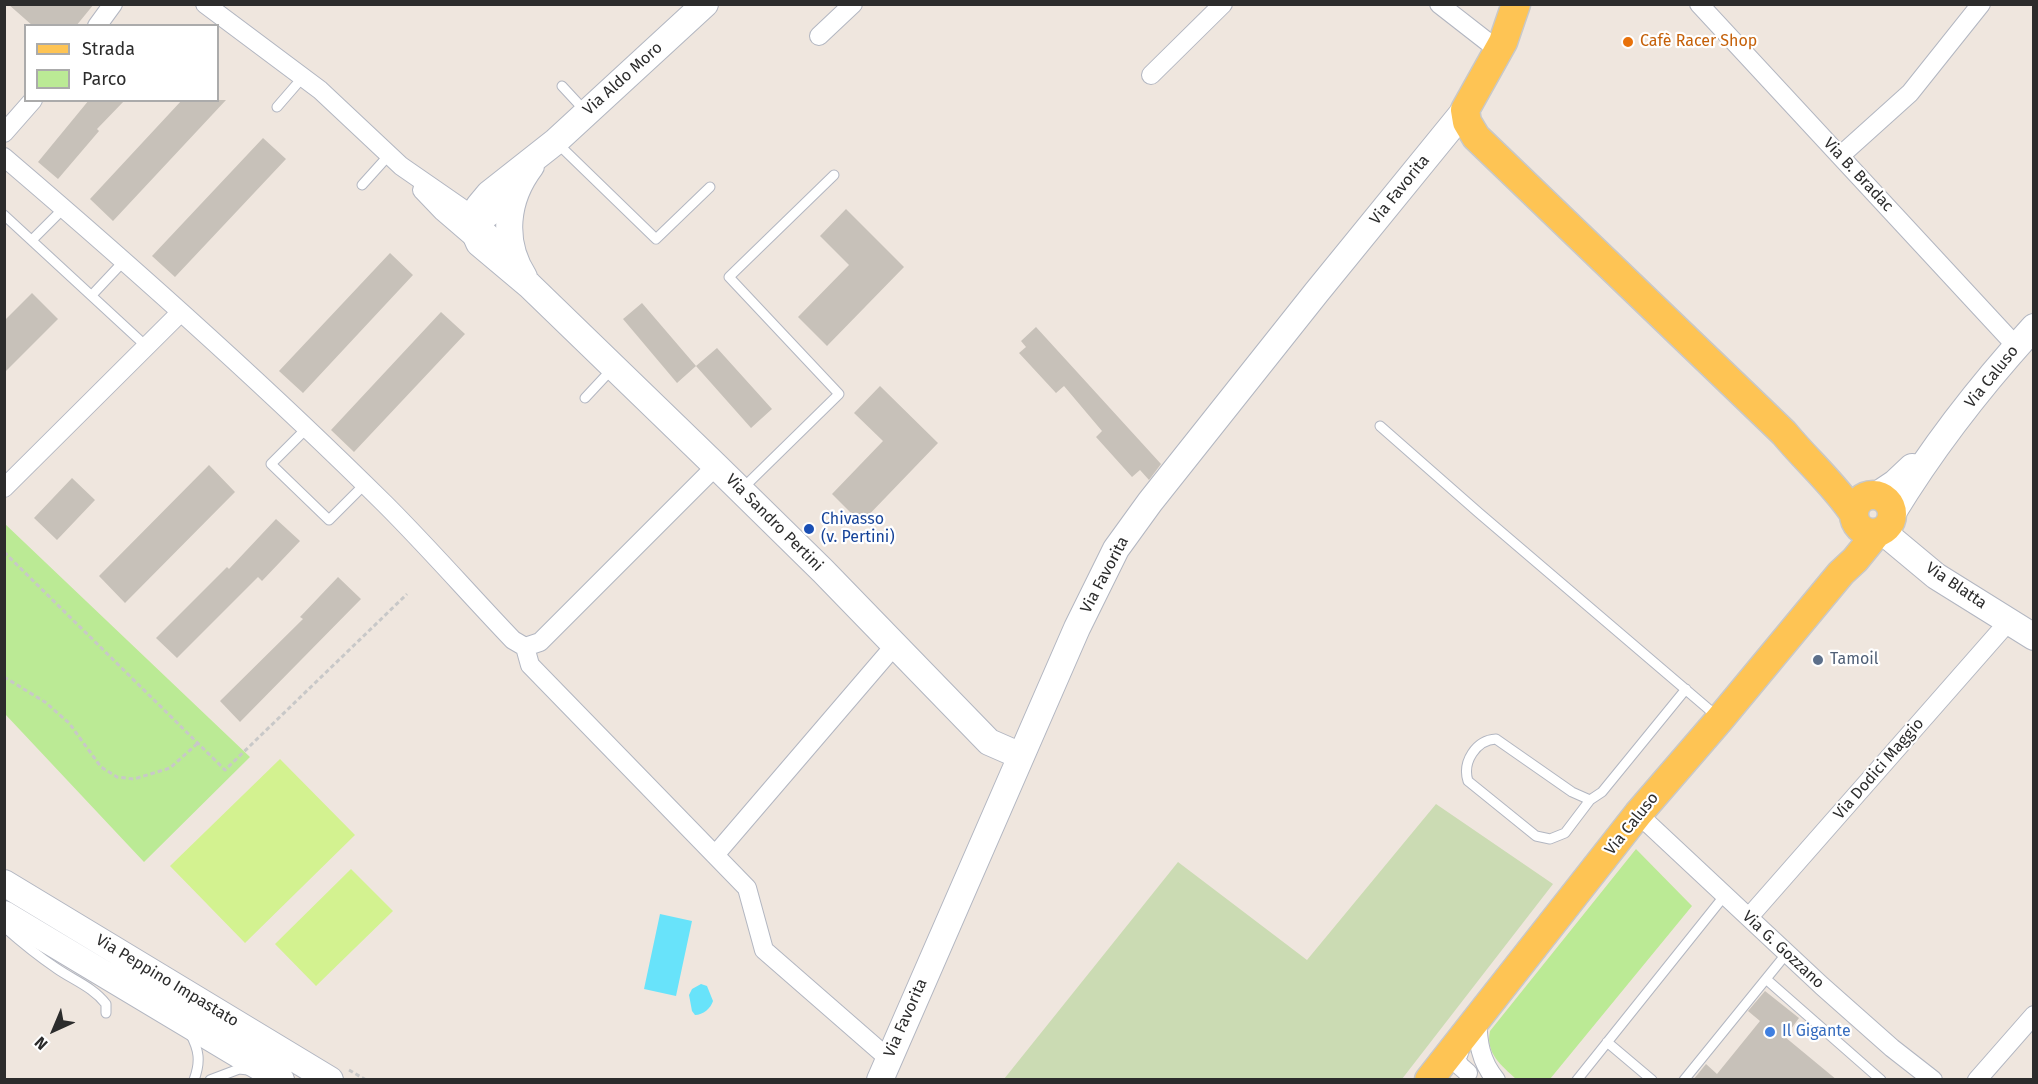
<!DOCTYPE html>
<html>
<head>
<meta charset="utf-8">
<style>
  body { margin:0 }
  #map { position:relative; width:2038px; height:1084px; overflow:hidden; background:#efe6de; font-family:"Fira Sans",sans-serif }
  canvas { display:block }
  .frame { position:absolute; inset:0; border:6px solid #2c2c2c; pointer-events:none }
  .legend { position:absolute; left:24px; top:24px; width:195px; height:78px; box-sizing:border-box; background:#fff; border:2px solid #ababab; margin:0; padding:8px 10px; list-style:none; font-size:18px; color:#2c2c2c }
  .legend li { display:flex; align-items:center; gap:12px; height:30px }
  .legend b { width:30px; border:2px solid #ababab }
  .north { position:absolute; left:24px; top:1000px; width:60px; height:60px; -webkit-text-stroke:4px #fff; paint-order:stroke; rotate:224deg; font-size:16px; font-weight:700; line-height:24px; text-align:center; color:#2c2c2c }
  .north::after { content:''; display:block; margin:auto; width:21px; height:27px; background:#2c2c2c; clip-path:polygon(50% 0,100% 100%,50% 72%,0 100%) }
</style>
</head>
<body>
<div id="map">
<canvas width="2038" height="1084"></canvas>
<div class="frame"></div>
<ul class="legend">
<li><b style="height:8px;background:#fec454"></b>Strada</li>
<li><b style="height:16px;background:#bbea95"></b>Parco</li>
</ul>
<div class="north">N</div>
</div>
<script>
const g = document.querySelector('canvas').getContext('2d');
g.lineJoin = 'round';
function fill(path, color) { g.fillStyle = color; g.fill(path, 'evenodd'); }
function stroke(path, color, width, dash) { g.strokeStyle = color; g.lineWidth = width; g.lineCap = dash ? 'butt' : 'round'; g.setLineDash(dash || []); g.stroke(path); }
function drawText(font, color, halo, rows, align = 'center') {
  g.font = font + ' "Fira Sans",sans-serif'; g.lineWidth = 4.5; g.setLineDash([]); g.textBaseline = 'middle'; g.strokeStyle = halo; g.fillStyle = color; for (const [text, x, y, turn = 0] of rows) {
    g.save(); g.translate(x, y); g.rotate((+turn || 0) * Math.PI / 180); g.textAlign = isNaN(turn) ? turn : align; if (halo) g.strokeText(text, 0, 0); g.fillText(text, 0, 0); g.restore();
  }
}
const green = new Path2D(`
  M4,523L250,757L144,862L5,714Z
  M1636,849L1692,906L1550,1079H1516C1502,1066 1485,1053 1490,1031Z`);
const cemetery = new Path2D(`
  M1436,804L1553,884L1402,1079H1004L1178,862L1307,960Z`);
const pitch = new Path2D(`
  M280,759L355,835L245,943L170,866Z
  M351,869L393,911L316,986L275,944Z`);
const water = new Path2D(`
  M660,914L692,921L676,996L644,989Z
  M701,984L707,986L713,1001C711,1008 703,1015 695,1015L692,1011L689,995L692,989Z`);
const building = new Path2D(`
  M8,4H94L76,26H33Z
  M89,100H125L97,129L99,131L58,179L38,162Z
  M182,100H226L113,221L90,199Z
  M263,138L286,159L175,277L152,256Z
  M846,209L904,267L827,346L798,317L849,265L820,236Z
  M390,253L413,275L303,393L279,371Z
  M32,293L58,319L4,373V321Z
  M642,303L696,366L677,383L623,319Z
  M441,312L465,334L354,452L331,430Z
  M1036,327L1161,464L1149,480L1140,470L1132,477L1096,437L1102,431L1064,386L1056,393L1019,353L1026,347L1021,341Z
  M717,348L772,409L751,428L696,366Z
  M880,386L938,443L861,523L832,494L883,441L854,413Z
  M209,465L235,492L125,603L99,576Z
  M72,478L95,500L57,540L34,518Z
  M276,519L300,541L262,581L258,577L177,658L156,638L227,567L229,569Z
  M338,577L361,599L240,722L220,701L303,619L300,617Z
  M1765,991L1799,1018L1785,1037L1837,1080H1693L1706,1064L1717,1074L1760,1021L1748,1011Z`);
const path = new Path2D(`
  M4,552L225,770L407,594
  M4,677L45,702L69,723L101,767L117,777L134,779L170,768L198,743
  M349,1070L366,1080`);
const lane = new Path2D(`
  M562,86L587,113
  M277,107L303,77
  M557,143L656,239L710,187
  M362,185L389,155
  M4,215L147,347
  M33,239L64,208
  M92,295L123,262
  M585,398L612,369
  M1380,426L1479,513L1719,718
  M306,429L271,464L329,520L364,485
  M742,489L839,394L729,277L834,175
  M1590,800L1565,833L1550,839L1536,836L1468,781C1462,762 1476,740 1496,739L1572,792L1590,800L1602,792L1686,689
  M4,927C21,942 38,956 56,968C73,980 93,987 106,1004V1013
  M1766,979L1881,1080
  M190,1033C199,1050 201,1061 194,1080
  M1607,1042L1652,1080
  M210,1080L239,1069L248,1070
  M1577,1080L1725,895
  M1684,1080L1787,953`);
const street = new Path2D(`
  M205,4L320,90L401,166L466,211L513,256
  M1439,4L1498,50
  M1699,4L2016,346
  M97,26L113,4
  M819,36L853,4
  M1151,75L1223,4
  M4,133L33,100
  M1840,156L1910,93L1981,4
  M4,157C134,268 264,384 385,504C429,548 470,595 513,640L525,647L530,665L747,888L764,950L889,1059
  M422,190L443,212L479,243
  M471,225C497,218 496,209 515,193
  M4,488L180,313
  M525,647L540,642L716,466
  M1638,814L1822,986L1892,1048L1933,1080
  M715,855L895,645
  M1749,917L2009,621
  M1477,1018C1478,1042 1480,1061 1496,1080
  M1459,1053L1452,1052L1460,1066L1468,1073
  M1977,1080L2034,1015`);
const secondary = new Path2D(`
  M705,4L555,142L489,194L479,206L474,217L473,229L479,243L529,285L716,466L823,571L989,742L1021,756
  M524,277C501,241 506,199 531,166
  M1877,495L1895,483L1912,467
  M1892,514C1932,448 1982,384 2034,327
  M1882,531L1936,576L2034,637
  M4,883L330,1080
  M4,914L281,1080
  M880,1080L1077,628L1116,549L1150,502L1316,293L1465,110`);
const primary = new Path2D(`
  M1516,4L1503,42L1465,110L1467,122L1476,137L1784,433C1807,461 1834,484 1854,514
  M1854 514a19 19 0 1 1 38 0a19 19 0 1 1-38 0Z
  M1429,1080L1638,814L1720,719L1841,573L1855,560L1877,533`);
const markers = [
  [1628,42,6,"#e8710a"],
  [809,529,6,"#1a4fb4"],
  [1818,660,6,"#5c6f8a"],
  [1770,1032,6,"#3f7fe0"]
];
const foodNames = [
  ["Cafè Racer Shop",1640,42]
];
const streetNames = [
  ["Via Aldo Moro",623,79,-42],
  ["Via B. Bradac",1858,175,47],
  ["Via Favorita",1400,190,-51],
  ["Via Caluso",1992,377,-51],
  ["Via Sandro Pertini",774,523,45],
  ["Via Favorita",1105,575,-62],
  ["Via Blatta",1956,586,34],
  ["Via Dodici Maggio",1879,769,-49],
  ["Via Caluso",1632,824,-51],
  ["Via G. Gozzano",1783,950,43],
  ["Via Peppino Impastato",167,981,31],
  ["Via Favorita",906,1018,-66]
];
const transitNames = [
  ["Chivasso",821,520],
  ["(v. Pertini)",821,538]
];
const serviceNames = [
  ["Tamoil",1830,660]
];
const shopNames = [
  ["Il Gigante",1782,1032]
];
fill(green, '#bbea95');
fill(cemetery, '#cbdbb3');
fill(pitch, '#d3f290');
fill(water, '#68e3fa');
fill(building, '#c7c1b9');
stroke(lane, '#b2b6c1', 11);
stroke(street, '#b2b6c1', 20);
stroke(secondary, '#b2b6c1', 28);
stroke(primary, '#c8c8c8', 31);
stroke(path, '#c8c8c8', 3, [4.5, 3]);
stroke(lane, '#fff', 9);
stroke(street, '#fff', 18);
stroke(secondary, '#fff', 26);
stroke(primary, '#fec454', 28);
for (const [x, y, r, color] of markers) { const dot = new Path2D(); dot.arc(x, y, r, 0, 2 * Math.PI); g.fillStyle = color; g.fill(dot); stroke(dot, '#fff', 2); }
drawText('16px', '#c56008', '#fff', foodNames, 'left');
drawText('16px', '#2c2c2c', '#fff', streetNames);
drawText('16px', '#164399', '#fff', transitNames, 'left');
drawText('16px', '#4e5e75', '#fff', serviceNames, 'left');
drawText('16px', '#366cbe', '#fff', shopNames, 'left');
</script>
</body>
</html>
